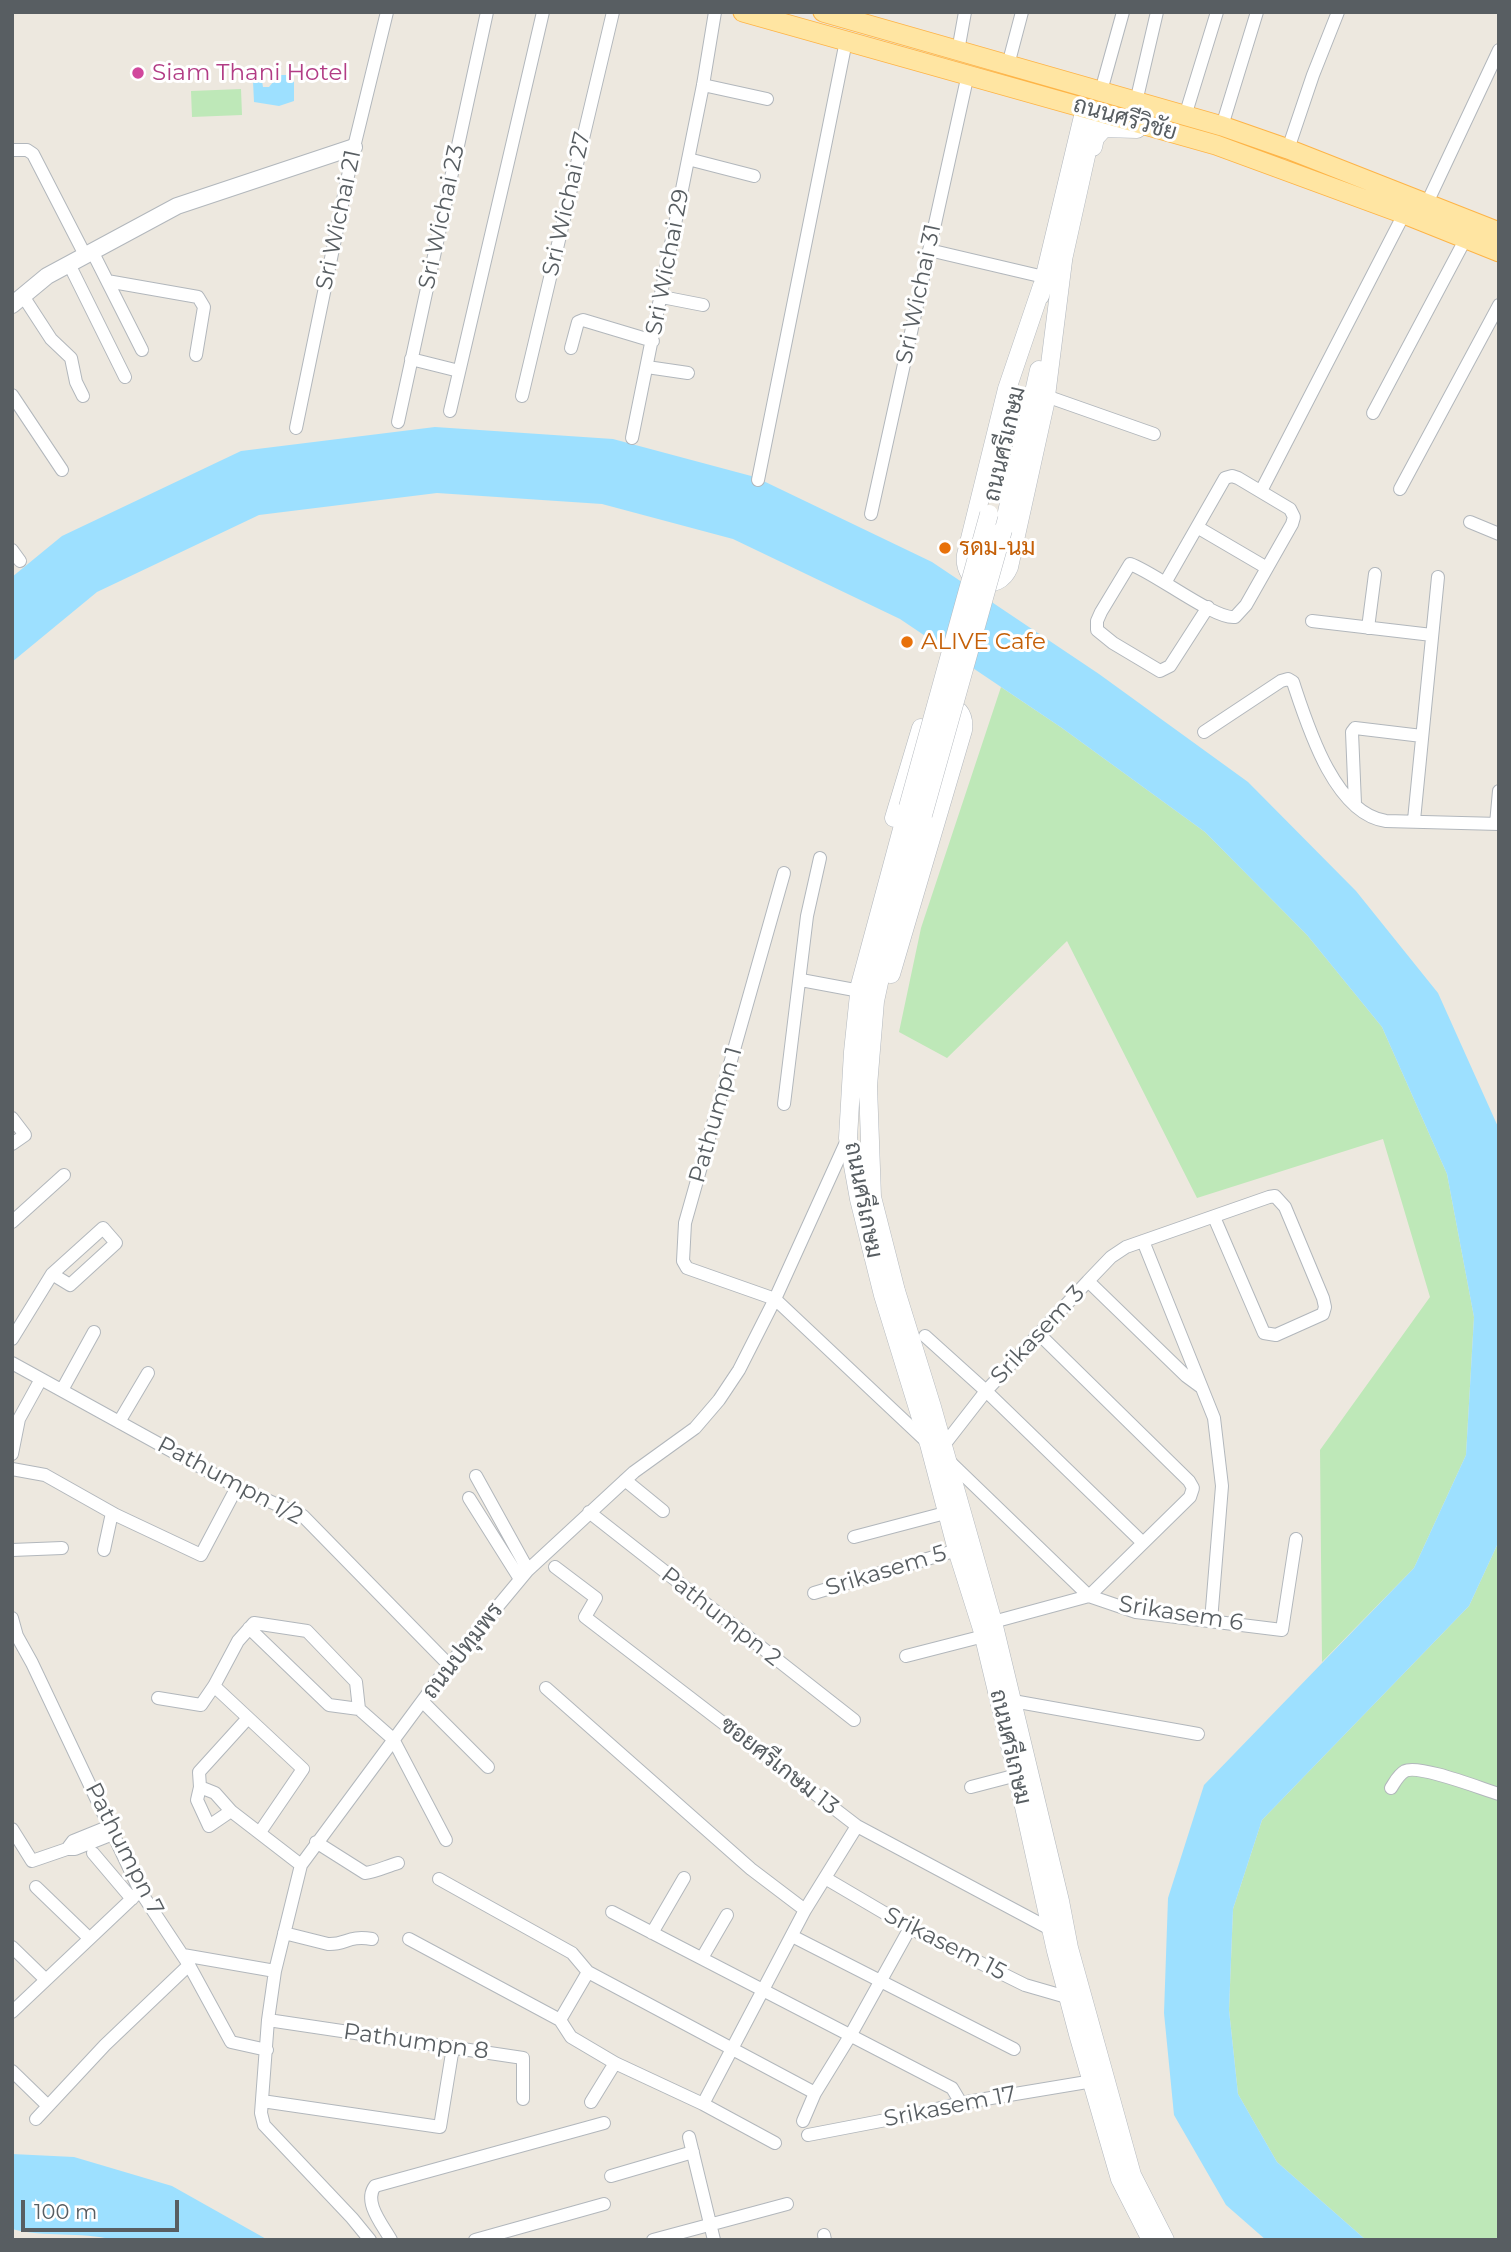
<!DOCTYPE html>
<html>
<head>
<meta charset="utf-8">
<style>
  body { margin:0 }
  #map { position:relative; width:1511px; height:2252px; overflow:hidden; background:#ede8df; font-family:Montserrat,sans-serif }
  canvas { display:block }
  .frame { position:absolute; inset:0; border:14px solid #585e62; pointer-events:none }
  .scale { position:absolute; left:21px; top:2200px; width:158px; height:32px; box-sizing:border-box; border:4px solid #585e62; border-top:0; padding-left:9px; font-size:21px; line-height:24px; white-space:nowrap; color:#585e62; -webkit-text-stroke:5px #fff; paint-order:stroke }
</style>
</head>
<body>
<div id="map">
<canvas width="1511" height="2252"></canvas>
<div class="frame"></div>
<div class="scale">100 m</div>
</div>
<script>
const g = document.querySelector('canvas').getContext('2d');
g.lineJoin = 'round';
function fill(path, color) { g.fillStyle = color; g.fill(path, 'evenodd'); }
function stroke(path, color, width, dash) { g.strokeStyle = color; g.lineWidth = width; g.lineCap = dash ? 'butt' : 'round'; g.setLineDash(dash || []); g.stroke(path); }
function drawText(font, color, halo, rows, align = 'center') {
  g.font = font + ' Montserrat,Sarabun,sans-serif'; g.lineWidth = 6; g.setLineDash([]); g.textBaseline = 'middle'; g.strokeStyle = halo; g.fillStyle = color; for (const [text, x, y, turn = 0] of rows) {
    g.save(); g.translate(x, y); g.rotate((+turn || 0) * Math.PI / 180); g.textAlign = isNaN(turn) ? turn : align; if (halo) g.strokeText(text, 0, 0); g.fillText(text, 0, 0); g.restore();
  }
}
const green = new Path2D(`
  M241,89L242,115L192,117L191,91Z
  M1001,687L1062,728L1205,832L1307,935L1382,1027L1447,1174L1474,1317L1466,1455L1414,1568L1322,1662L1320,1450L1430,1297L1383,1139L1197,1198L1067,941L947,1058L899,1032L921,928Z
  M1499,1541V2240H1366L1277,2162L1238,2094L1229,2010L1233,1909L1262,1820L1469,1606Z`);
const water = new Path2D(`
  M279,75H288L294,82V101L279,106L254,102L253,81L258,79L262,81L263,87H269Z
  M435,427L613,439L755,477L932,562L1099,674L1248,782L1356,891L1438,993L1499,1129V1541L1469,1606L1262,1820L1233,1909L1229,2010L1238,2094L1277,2162L1366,2240H1266L1226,2205L1174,2115L1164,2013L1168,1898L1204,1785L1414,1568L1466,1455L1474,1317L1447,1174L1382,1027L1307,935L1205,832L1062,728L900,619L733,539L602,504L437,493L259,515L97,592L12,662V577L62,536L241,451Z
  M12,2154L74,2157L172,2186L268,2240H114C80,2231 45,2238 12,2229Z`);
const minor = new Path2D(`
  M958,51L965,12
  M1008,65L1022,12
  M703,85L767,99
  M1101,91L1123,12
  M1136,102L1157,12
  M1185,116L1217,12
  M1222,126L1257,12
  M1288,149L1313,75L1338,12
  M12,150H27L33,154L85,255
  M688,159L754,176
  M1427,203L1499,50
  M929,250L1044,277
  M92,251L142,350
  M69,264L125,377
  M107,281L198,297L204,307L196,355
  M23,296L51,339L71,358L76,382L83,396
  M662,297L703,305
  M571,348L578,322L583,320L653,341
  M411,359L459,371
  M647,367L688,373
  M12,395L62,470
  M522,396L613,12
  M1046,396L1154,434
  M450,411L543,12
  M1373,413L1466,238
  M398,422L487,12
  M296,428L354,147L387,12
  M632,438L703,85L715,12
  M758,480L846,41
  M1400,489L1499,305
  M1261,491L1404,214
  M871,514L968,74
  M1470,522L1499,534
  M1197,527L1267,568
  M12,550L20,561
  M1165,583L1225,478L1232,476L1238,478L1290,509L1294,517L1292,524L1246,605L1235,617C1215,620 1154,572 1130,564L1101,612L1097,621V630L1113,643L1160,671L1170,666L1208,607
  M1312,621L1432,635
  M1368,628L1375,574
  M1204,732L1281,681L1288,679L1293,682C1307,724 1334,814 1386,821L1499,824
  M1355,804L1352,732L1355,728L1422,736
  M1414,820L1438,577
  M1496,824L1499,791
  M784,873L685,1223L683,1261L687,1268L775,1299L928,1443
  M801,980L860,991
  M784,1104L807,916L820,858
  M12,1118L25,1135L12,1144
  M12,1222L64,1175
  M1143,1241L1214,1418L1222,1486L1211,1621
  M1088,1281L1111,1257L1126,1247L1269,1197L1275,1196L1285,1207L1323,1298L1325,1307L1323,1314L1276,1335L1264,1333L1214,1217
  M925,1336L986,1391L1142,1542
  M12,1339L52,1274L103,1228L116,1243L70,1285L52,1274
  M12,1363L237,1487L303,1516L449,1665
  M62,1390L94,1332
  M119,1422L148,1373
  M944,1445L986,1391L1088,1281L1186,1376L1201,1387
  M12,1454L19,1419L41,1379
  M948,1460L1089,1596L1190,1497L1193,1488L1189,1481L1039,1334
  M12,1469L45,1475L116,1515L201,1555L237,1487
  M476,1476L528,1570
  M625,1480L663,1511
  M469,1498L520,1579
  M589,1512L854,1720
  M854,1537L949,1512
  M12,1550L62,1548
  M104,1550L112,1513
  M555,1567L596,1598L585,1617L857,1826L1052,1930
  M814,1593L957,1550
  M12,1618L17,1636L32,1663L140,1891L189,1965L231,2042L267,2050
  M993,1622L1089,1596L1136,1612L1282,1630L1296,1539
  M249,1628L329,1705L359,1709L393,1739L446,1840
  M906,1656L984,1636
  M214,1686L303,1769L260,1832
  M546,1688L751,1869L805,1910
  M158,1698L201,1705L214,1686L238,1641L254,1623L307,1631L356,1682L359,1709
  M1013,1701L1198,1734
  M423,1702L488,1767
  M200,1787L215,1793L231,1811L301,1865
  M971,1787L1017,1775
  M1391,1788C1395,1782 1398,1775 1405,1771C1419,1764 1482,1789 1499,1794
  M231,1811L209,1826L197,1800L200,1787L199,1772L248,1718
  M12,1829L32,1861L67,1849H75L113,1834
  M316,1842L365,1873C376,1872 387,1866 398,1863
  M67,1849L73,1841L110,1826
  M93,1853L132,1899
  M825,1878L910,1928L1025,1985L1070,1998
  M439,1879L572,1953L588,1972L815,2093
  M36,1887L89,1938
  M612,1912L952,2088L961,2103
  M284,1933L328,1944C346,1945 348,1935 372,1939
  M652,1933L684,1878
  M792,1936L1014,2049
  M409,1939L560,2020L571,2037L615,2063L703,2104L775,2143
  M12,1947L45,1979
  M183,1955L275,1971
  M702,1958L727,1915
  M12,2012L140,1891
  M268,2020L523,2058V2099
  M560,2020L588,1972
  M12,2071L48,2106
  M262,2101L440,2127L453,2047
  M591,2102L615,2063
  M703,2104L805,1910L857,1826
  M36,2119L105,2045L189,1965
  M803,2121L815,2093L850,2036L910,1928
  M808,2135L912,2115L961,2103L1093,2081
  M689,2137L714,2240
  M611,2176L693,2152
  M824,2235L825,2240
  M370,2240L352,2218L264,2125L261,2113L268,2020L275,1971L301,1865L449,1665L528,1570L634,1472L695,1428L719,1400L739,1370L775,1299L848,1138
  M391,2240C382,2224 363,2202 375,2186L604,2123
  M475,2240L604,2204
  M653,2240L787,2204`);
const tertiary = new Path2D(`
  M12,305L47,276L177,206L354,147`);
const secondary = new Path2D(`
  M1093,147L1095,138L1104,128L1137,129
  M1062,264L1096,111
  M1042,286L1007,389L966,555C962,584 998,594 1009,567L1045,404L1064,253
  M1040,296L1085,108
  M1003,530L1039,370
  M908,807L860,985L853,1052L848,1138L859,1199L883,1295L929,1444L957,1550L982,1629L1017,1775L1056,1951L1078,2034L1120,2179L1151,2240
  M923,815L889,936L875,1001L868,1086L872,1197L896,1291L932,1407L993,1622L1060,1901L1069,1948L1132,2175L1165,2240
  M894,818L921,728
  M891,974L963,730C965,713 957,707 942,703`);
const primary = new Path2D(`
  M743,12L1216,145L1404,214L1499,252
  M823,12L1222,126L1288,149L1499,232`);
const secondaryBridge = new Path2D(`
  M908,807L989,514
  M923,815L1003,530`);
const markers = [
  [138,73,7,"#d1479c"],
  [945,548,7,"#e8710a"],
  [907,642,7,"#e8710a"]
];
const hotelNames = [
  ["Siam Thani Hotel",152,73]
];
const streetNames = [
  ["ถนนศรีวิชัย",1125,119,16],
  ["Sri Wichai 27",567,204,-77],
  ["Sri Wichai 23",442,217,-78],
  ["Sri Wichai 21",339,220,-78],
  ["Sri Wichai 29",668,262,-79],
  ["Sri Wichai 31",919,294,-78],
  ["ถนนศรีเกษม",1005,444,-77],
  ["Pathumpn 1",716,1115,-74],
  ["ถนนศรีเกษม",863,1200,79],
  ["Srikasem 3",1038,1335,-47],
  ["Pathumpn 1/2",230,1481,28],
  ["Srikasem 5",886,1571,-17],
  ["Srikasem 6",1181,1614,9],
  ["Pathumpn 2",721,1617,38],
  ["ถนนปทุมพร",463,1651,-52],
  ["ถนนศรีเกษม",1010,1747,77],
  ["ซอยศรีเกษม 13",779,1766,38],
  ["Pathumpn 7",124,1849,63],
  ["Srikasem 15",945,1944,27],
  ["Pathumpn 8",416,2042,8],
  ["Srikasem 17",950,2107,-11]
];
const foodNames = [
  ["รดม-นม",959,548],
  ["ALIVE Cafe",921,642]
];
fill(green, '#bee8b8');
fill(water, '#9de0ff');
stroke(minor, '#b2b7bc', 14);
stroke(tertiary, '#b2b7bc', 18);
stroke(secondary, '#b3b8be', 19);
stroke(primary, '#feb447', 21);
stroke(minor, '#fff', 12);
stroke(tertiary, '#fff', 16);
stroke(secondary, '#fff', 18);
stroke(primary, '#ffe5a2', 19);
stroke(secondaryBridge, '#b3b8be', 19, []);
stroke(secondaryBridge, '#fff', 18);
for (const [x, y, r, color] of markers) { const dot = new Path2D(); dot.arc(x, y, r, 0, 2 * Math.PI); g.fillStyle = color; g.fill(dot); stroke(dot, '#fff', 2.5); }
drawText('23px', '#b23c85', '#fff', hotelNames, 'left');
drawText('23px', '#585e62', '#fff', streetNames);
drawText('23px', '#c56008', '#fff', foodNames, 'left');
</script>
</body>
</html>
